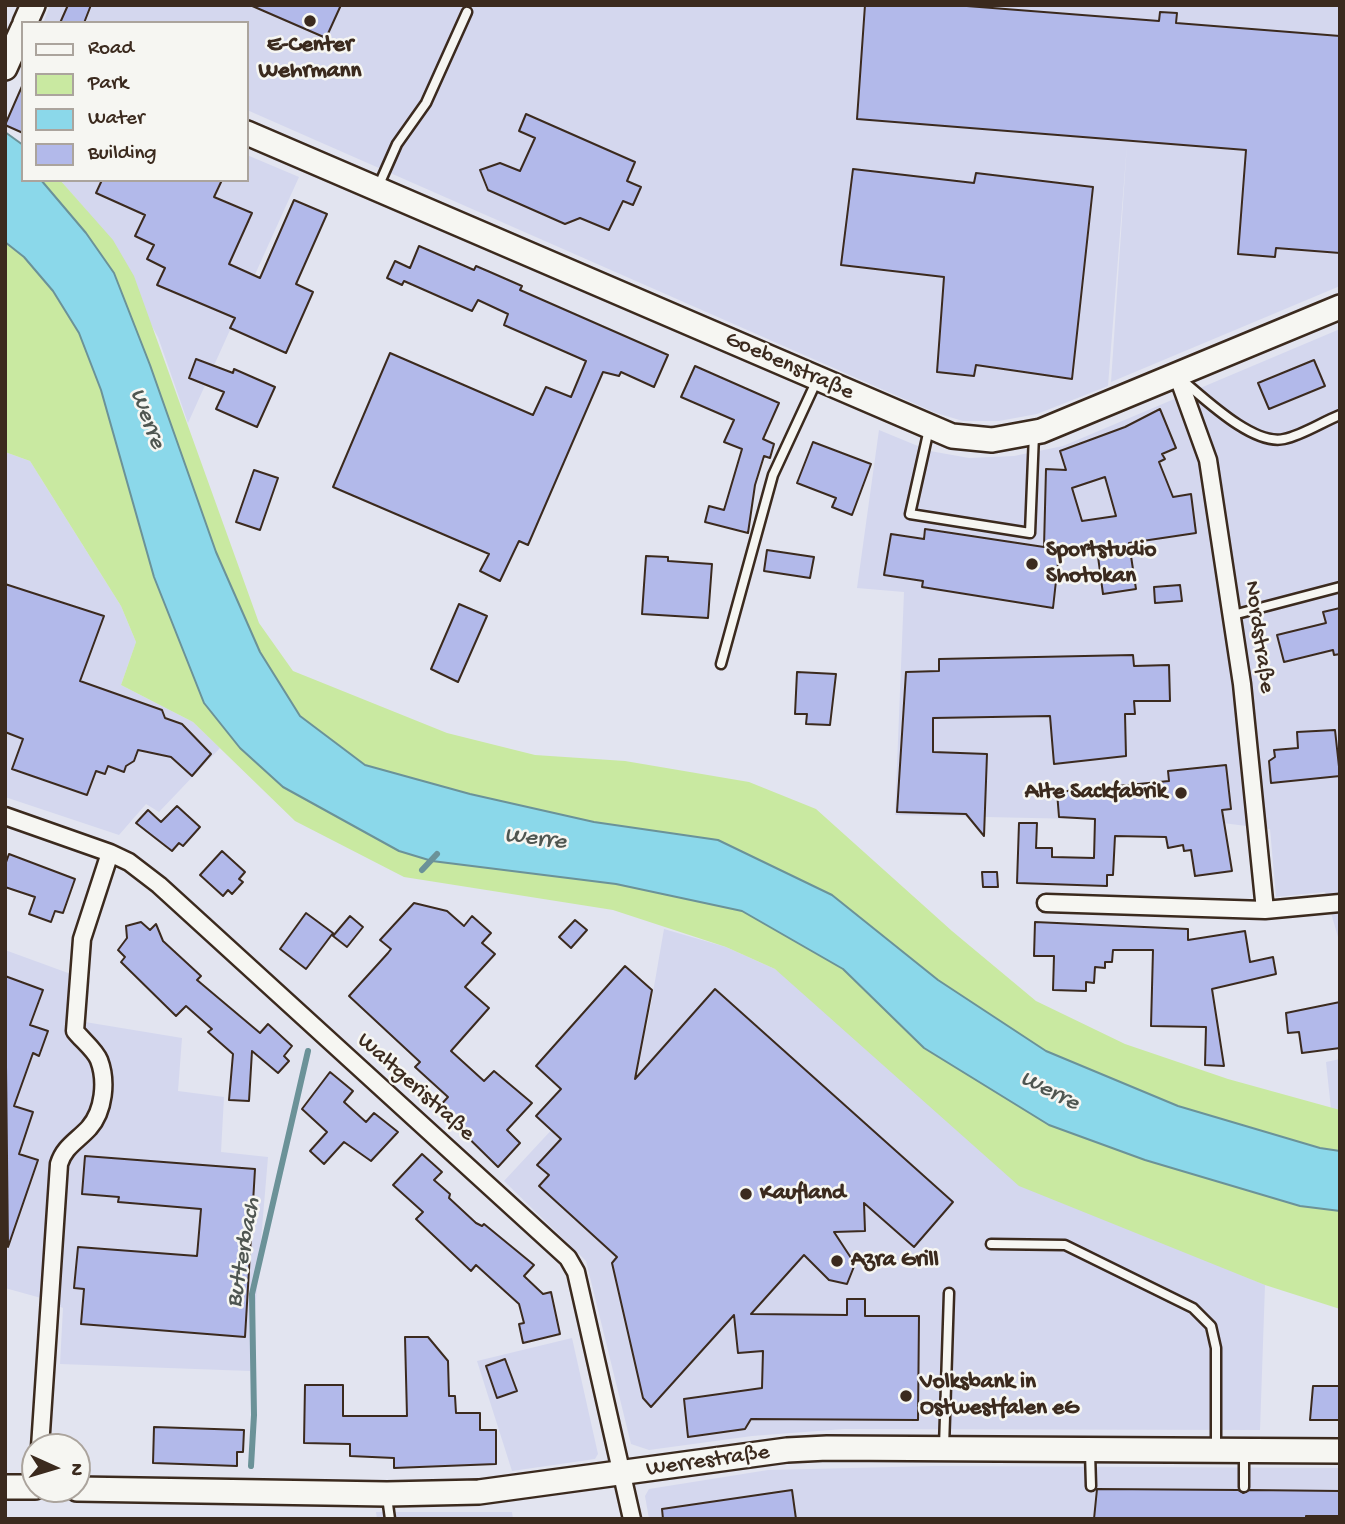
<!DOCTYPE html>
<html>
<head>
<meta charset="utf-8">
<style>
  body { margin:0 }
  #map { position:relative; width:1345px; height:1524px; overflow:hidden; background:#e2e4f0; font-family:"Gochi Hand",sans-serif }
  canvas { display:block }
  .frame { position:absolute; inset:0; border:7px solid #3b2a1e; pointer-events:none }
  .legend { position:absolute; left:21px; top:21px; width:228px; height:161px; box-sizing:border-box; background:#f6f6f2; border:2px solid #aba49d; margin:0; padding:9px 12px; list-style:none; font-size:21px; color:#3b2a1e }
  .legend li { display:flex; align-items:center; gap:14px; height:35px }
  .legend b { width:35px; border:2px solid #aba49d }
  .north { position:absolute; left:21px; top:1433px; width:70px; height:70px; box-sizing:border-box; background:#f6f6f2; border:2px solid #aba49d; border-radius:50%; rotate:94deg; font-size:19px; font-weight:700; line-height:28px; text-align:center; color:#3b2a1e }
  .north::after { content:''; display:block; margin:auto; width:24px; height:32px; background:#3b2a1e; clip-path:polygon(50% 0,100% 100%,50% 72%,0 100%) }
</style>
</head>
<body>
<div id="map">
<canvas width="1345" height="1524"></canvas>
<div class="frame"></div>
<ul class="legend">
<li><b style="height:9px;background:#f6f6f2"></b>Road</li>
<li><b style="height:19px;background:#c9e9a1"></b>Park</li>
<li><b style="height:19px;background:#8bd8ea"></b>Water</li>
<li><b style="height:19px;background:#b2b9ea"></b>Building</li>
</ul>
<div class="north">N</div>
</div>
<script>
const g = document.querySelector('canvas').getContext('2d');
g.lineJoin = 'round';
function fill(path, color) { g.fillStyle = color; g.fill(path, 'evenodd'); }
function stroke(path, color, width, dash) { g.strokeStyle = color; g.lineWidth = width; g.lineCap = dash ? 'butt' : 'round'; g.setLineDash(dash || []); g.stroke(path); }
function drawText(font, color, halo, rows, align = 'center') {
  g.font = font + ' "Gochi Hand",sans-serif'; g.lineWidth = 5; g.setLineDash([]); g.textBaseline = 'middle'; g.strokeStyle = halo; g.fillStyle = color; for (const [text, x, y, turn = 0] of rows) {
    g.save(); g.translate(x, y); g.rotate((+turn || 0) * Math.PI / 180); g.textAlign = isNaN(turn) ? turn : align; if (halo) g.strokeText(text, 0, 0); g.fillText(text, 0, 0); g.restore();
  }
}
const built = new Path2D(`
  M50,5H1340V286L1111,382L1127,144L1108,386L1037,414L999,421H963L936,413L247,110V23H49L44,21Z
  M247,155L299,177L188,423L158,337L86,210L60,180H247Z
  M1340,329V944L1325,892L1276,897L1270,829L1215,822L895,815L904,592L857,588L879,430L930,451L969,458L1014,456L1063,446Z
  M5,452L30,461L121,606L136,642L121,685L193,722L220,748L159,812L146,804L119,835L5,797Z
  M664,929L726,947L775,969L1244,1276L1265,1285L1260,1430L844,1429L752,1436L649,1450L631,1444L586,1261L504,1181L647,1027Z
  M5,950L90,981L85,1022L182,1038L178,1091L224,1097L221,1152L268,1157L250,1371L60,1364L63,1308L41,1298L5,1288Z
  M1340,1059V1110L1331,1109L1326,1062Z
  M572,1338L598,1454L595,1459L512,1471L477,1361Z
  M935,1466L1340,1468V1519H649L645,1496L649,1489L768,1470Z
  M376,1512H512L513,1519H377Z`);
const green = new Path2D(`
  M41,180H60L113,240L134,276L259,623L293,671L447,733L535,755L625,761L749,782L816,809L952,931L1036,1001L1125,1044L1228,1079L1340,1110V1151L1320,1148L1178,1106L1046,1051L718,840L594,822L470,794L365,765L300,716L260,652Z
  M5,242L24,257L53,291L79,333L101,390L154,577L377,837L399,851L432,861L616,884L742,911L843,969L924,1048L1300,1206L1340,1211V1309L1265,1285L1019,1186L775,969L726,947L613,910L404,877L295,821L193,722L121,685L136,642L121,606L30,461L5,452Z`);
const water = new Path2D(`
  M5,132L23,145V180H41L86,233L114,273L150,365L216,552L260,652L300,716L365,765L470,794L594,822L718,840L832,895L938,980L1046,1051L1178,1106L1320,1148L1340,1151V1211L1300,1206L1145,1160L1049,1125L924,1048L843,969L742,911L616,884L432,861L399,851L283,787L240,748L204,703L154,577L101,390L79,333L53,291L24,257L5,242Z`);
const stream = new Path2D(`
  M422,870L437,854
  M251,1466L254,1415L252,1294L308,1051`);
const building = new Path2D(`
  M68,5H91L84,23H60Z
  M250,5H341L326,38Z
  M865,5H954L1159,21L1160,12L1177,13L1176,23L1340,36V253L1276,248L1275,257L1238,254L1246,150L857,119Z
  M23,84V133L5,125Z
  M526,114L635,162L627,181L641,187L633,205L623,201L609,230L580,218L565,224L488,190L480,170L500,163L520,171L535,138L519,131Z
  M853,169L974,183L976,173L1093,187L1072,379L976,365L974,376L937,372L944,277L841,265Z
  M102,180H222L214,197L252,213L229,264L260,278L294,200L327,214L296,284L313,292L286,353L230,328L235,318L157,285L165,268L147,259L154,245L135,236L145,215L96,193Z
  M419,246L474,270L476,266L490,272L522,286L520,290L668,355L654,387L621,372L619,376L603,372L528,545L519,541L500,581L480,571L489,554L333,487L390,353L533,415L546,387L571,397L586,361L504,325L508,314L478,300L472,311L404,281L402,285L387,278L395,261L410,268Z
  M196,359L233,373L234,369L275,387L257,427L216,409L224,392L189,378Z
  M1314,360L1325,386L1269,409L1258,383Z
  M695,366L779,403L763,439L774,444L770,458L764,456L755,485L748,533L705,522L709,506L724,510L742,449L724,442L734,420L681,397Z
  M1160,409L1176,448L1162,454L1165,459L1159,462L1173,497L1191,494L1196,533L1129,543L1136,589L1103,594L1097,549L1060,545L1053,608L922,587L923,581L884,575L891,534L924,539L925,529L1044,547L1046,469L1066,470L1060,451L1125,427ZM1105,477L1116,516L1082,521L1072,488Z
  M813,442L871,464L852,515L832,507L836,498L797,483Z
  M254,470L278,478L260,530L236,522Z
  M767,550L814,557L810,578L764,571Z
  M646,556L668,557V561L712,564L708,618L642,614Z
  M5,584L104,616L80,681L162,710L165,718L182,724L211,754L192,776L171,757L138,750L134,761L126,766L124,772L108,766L105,774L96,771L87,795L12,769L23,739L5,732Z
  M1180,585L1182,601L1155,603L1154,587Z
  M459,604L487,616L458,682L431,669Z
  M1340,608V654L1334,655L1333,650L1284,662L1277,635L1326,623L1323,612Z
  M1133,655L1134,666L1169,665L1170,701H1134L1135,714H1125L1126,756L1054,764L1050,716L933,718V752L987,754L984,836L966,814L897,812L906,672L939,671V659Z
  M797,672L836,674L830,725L806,724L807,714H795Z
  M1335,730L1340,776L1271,783L1269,761L1275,757L1274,750L1298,748L1297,732Z
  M1226,765L1231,809L1222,810L1232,871L1195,876L1191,850L1184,851L1183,845L1168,848L1166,837L1115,836L1113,875H1107V886L1017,883L1019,823H1037L1036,848H1052V857L1094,858L1095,819L1059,817L1057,792L1169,781L1168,771Z
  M177,806L200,827L183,846L179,843L172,851L136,823L148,810L161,822Z
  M222,851L245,872L239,879L243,882L232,894L228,890L223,896L200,875Z
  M9,854L75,879L63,913L55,911L51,922L29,914L35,897L5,887V865Z
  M982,872H997L998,887H983Z
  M414,903L447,911L464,926L472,916L491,933L482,943L495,954L465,987L489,1008L451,1051L484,1081L494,1071L532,1103L507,1130L520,1143L498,1167L438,1108L448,1097L415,1067L420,1062L349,996L388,953L391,949L380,940Z
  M306,913L333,933L306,969L280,949Z
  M350,916L363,927L347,947L333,936Z
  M575,920L587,930L571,948L559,937Z
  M141,922L150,930L156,924L163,941L201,976L197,980L260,1033L268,1024L292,1046L284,1056L289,1061L278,1073L252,1051L249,1101L229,1100L233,1054L208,1032L212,1029L186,1006L176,1016L121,962L125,957L118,950L127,938L126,926Z
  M1035,922L1188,929V940L1245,931L1250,962L1273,957L1276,974L1212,989L1224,1066L1205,1065L1206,1027L1151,1026L1153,950H1113L1112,962H1105V968L1095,967L1094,983L1086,982V991L1053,990L1054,956H1034Z
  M625,966L652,990L635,1079L715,989L953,1202L914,1247L864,1203L865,1231L834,1232L855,1264L847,1284L829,1280L804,1255L751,1314L847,1315V1299H865V1316H919L918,1420L751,1419L745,1429L688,1437L684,1399L762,1388L763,1351L738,1353L734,1315L651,1407L643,1398L612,1263L617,1257L539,1186L549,1175L537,1165L561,1139L536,1116L561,1089L536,1066Z
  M5,976L43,990L30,1025L48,1031L39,1056L33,1053L14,1106L33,1112L19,1154L38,1160L8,1247Z
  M1340,1002V1048L1302,1053L1299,1032L1288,1033L1286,1013Z
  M330,1072L353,1091L344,1102L366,1122L374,1113L398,1132L371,1161L344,1142L324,1164L310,1151L327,1132L302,1109Z
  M422,1154L442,1172L434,1180L450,1194L449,1198L476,1223L482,1226L484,1224L534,1265L524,1276L543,1294L551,1292L560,1334L523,1343L519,1324L524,1323L519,1304L476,1265L471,1271L416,1219L423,1212L393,1185Z
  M85,1156L255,1169L245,1337L81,1324L84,1289L74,1288L78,1247L197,1256L201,1209L118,1202L119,1197L82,1194Z
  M405,1337H428L448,1361L449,1396H455L456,1413H480V1430H496V1464L394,1468V1458L350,1456V1444L304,1443L305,1385H343V1416H407Z
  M505,1359L517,1391L497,1398L486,1366Z
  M1313,1386H1340L1339,1420H1310Z
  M154,1427L244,1430L243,1452H237V1466L153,1463Z
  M1097,1489L1238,1490L1243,1493L1249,1490L1340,1491V1516H1306V1519H1094Z
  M792,1490L796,1519H663L662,1509Z`);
const lane = new Path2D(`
  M378,187L397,144L426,103L467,12
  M1182,380C1204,398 1253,446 1284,439C1303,435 1322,422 1340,415
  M929,429L910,514L1030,533L1034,434
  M1233,615L1340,587
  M721,664L773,475L817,380
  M991,1244L1065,1245L1193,1308L1211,1326L1216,1348V1447
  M944,1447L949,1293
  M1090,1452L1091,1486
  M1244,1487V1452
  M387,1497L390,1519`);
const street = new Path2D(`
  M1178,377L1208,460L1242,684L1265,910
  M5,816L110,853L129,862L159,885L568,1258L576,1272L632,1519
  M1046,903L1265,910L1340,903
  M40,1447L59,1164C64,1147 77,1141 89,1128C104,1111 107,1081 99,1060C95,1050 82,1040 75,1031L82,939L110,853`);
const secondary = new Path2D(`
  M25,23L33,5
  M5,68L23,28
  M247,133L952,436L992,440L1041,431L1340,307
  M5,1487H35
  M77,1489L387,1494L479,1492L787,1450L827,1448L1340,1451`);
const markers = [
  [310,21,7,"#3b2a1e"],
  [1032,564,7,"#3b2a1e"],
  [1181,793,7,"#3b2a1e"],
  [746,1194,7,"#3b2a1e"],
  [837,1261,7,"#3b2a1e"],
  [906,1396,7,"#3b2a1e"]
];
const poiNames = [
  ["E-Center",310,46,"center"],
  ["Wehrmann",310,72,"center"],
  ["Sportstudio",1046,551],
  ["Shotokan",1046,577],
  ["Alte Sackfabrik",1167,793,"right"],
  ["Kaufland",760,1194],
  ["Azra Grill",851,1261],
  ["Volksbank in",920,1383],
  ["Ostwestfalen eG",920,1409]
];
const streetNames = [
  ["Goebenstraße",789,367,24],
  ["Nordstraße",1258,637,82],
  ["Waltgeristraße",415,1088,42],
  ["Werrestraße",708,1462,-8]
];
const waterNames = [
  ["Werre",146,419,69],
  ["Werre",535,840,7],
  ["Werre",1049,1092,27],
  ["Butterbach",245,1253,-80]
];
fill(built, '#d4d7ee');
fill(green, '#c9e9a1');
fill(water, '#8bd8ea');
stroke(water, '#6b9298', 2);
stroke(stream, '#6b9298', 6);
fill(building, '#b2b9ea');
stroke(building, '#3b2a1e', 2);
stroke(lane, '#3b2a1e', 13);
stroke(street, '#3b2a1e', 21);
stroke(secondary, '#3b2a1e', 28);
stroke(lane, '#f6f6f2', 8);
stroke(street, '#f6f6f2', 16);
stroke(secondary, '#f6f6f2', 23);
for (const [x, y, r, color] of markers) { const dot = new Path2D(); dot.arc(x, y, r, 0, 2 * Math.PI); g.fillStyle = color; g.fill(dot); stroke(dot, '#f6f6f2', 2.5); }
drawText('bold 23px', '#3b2a1e', '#f6f6f2', poiNames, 'left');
drawText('23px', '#3b2a1e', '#f6f6f2', streetNames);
drawText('italic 24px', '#4f5651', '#f6f6f2', waterNames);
</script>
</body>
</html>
